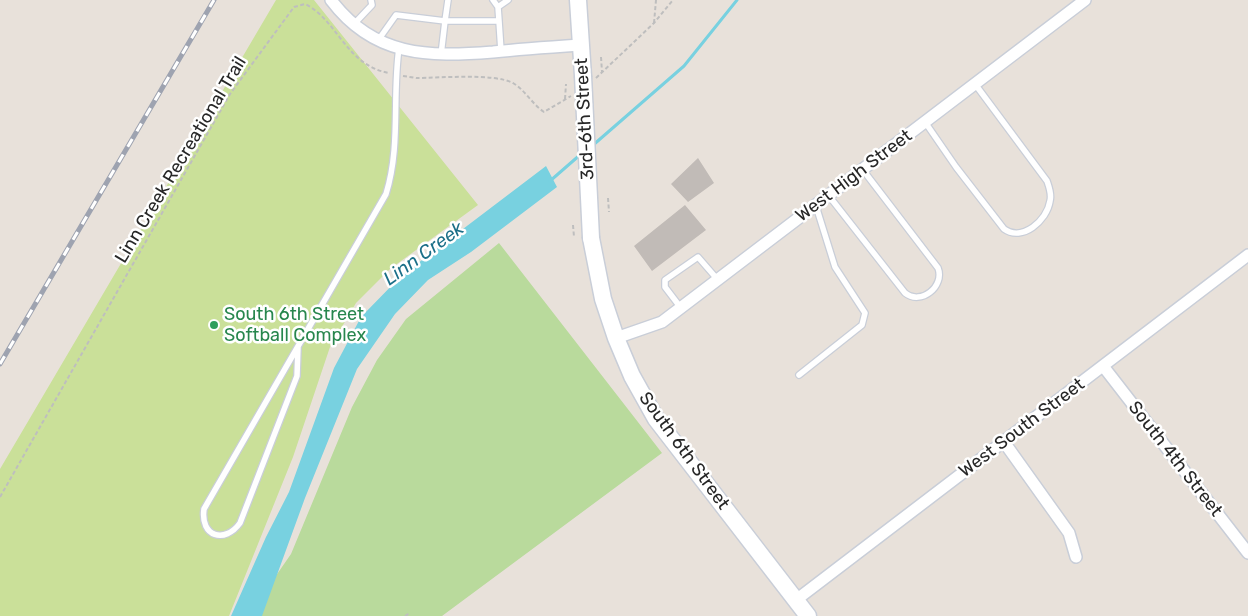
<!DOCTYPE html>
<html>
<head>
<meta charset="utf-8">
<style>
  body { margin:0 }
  canvas { display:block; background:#e8e1da }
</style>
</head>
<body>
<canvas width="1248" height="616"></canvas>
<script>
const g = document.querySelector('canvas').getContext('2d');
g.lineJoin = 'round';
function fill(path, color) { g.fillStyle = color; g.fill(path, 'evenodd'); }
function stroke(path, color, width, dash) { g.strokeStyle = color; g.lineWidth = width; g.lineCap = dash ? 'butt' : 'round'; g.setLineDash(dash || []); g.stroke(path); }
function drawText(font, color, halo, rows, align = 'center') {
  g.font = font + ' Rubik,sans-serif'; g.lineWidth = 5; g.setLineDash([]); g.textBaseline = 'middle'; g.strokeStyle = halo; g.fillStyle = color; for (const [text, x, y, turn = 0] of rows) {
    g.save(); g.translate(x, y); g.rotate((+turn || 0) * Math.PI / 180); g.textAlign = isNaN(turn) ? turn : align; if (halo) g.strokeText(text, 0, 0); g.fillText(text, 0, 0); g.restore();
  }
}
const green = new Path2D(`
  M499,243L662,453L442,616H248L291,554L352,407L377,360L406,319Z`);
const pitch = new Path2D(`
  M276,0H314L478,205L390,269L356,303L330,347L293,457L229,616H0V469Z`);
const water = new Path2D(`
  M546,166L557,187L471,252L428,280L395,314L357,369L305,498L262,616H231L266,537L289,492L334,368L361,317L401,276Z`);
const stream = new Path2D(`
  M592,146L684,66L737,0
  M550,181L581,154`);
const building = new Path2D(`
  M698,158L714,183L688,202L671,184Z
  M685,205L706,230L652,271L634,246Z`);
const path = new Path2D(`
  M654,23L656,0
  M601,57L602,72
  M403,76L416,78C439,78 494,73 513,83C525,90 532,104 544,112L571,96
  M596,78L654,23L673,0
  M565,99L566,84
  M608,198L609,212
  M573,225L574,237
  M0,497L230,94L294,7L305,4C338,20 345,65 389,73
  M405,616L410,613`);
const service = new Path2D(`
  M493,0L498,7L499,21
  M498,7L508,0
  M354,24L372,5L371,0
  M379,39L396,15L445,21L448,0
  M441,55L445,21H499L501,51
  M925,122L956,167L1004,229C1022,242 1047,221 1050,201C1052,194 1049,187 1047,181L975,84
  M829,196L905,293C921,306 945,286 938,268L863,170
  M681,308L665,287V280L698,257L718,280
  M298,347L297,376L240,523C225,544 200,537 204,509L386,194C401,146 392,97 399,48
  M799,375L862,325L865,313L835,267L816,206`);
const minor = new Path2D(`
  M331,0C374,57 428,57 493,52C522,49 551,47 580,45
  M616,338L662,322L1085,0
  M1103,366L1248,553
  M1004,442L1069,533L1076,557
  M796,600L1248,255`);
const secondary = new Path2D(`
  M578,0L583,76
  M591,238L603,299L616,338L632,376L656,419L808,616`);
const rail = new Path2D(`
  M0,364L214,0`);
const secondaryBridge = new Path2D(`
  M583,76L591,238`);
const markers = [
  [214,325,5,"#2e9e5b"]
];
const streetNames = [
  ["3rd-6th Street",585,119,-93],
  ["Linn Creek Recreational Trail",181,160,-59],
  ["West High Street",854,176,-37],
  ["West South Street",1022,428,-37],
  ["South 6th Street",684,451,54],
  ["South 4th Street",1175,459,52]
];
const leisureNames = [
  ["South 6th Street",224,315],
  ["Softball Complex",224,336]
];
const waterNames = [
  ["Linn Creek",424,254,-36]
];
fill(green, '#b9da9c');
fill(pitch, '#cae099');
fill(water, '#78d1e0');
stroke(stream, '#78d1e0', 3);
fill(building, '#c1bbb7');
stroke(service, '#c9ced8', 8);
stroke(minor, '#c9ced8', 14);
stroke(secondary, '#c9ced8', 19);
stroke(path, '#bebebe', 2, [4, 2.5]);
stroke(service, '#fff', 5.5);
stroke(minor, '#fff', 11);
stroke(secondary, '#fff', 16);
stroke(rail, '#9ea3b0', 5);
stroke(rail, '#fff', 3, [9]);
stroke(secondaryBridge, '#c9ced8', 19, []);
stroke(secondaryBridge, '#fff', 16);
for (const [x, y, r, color] of markers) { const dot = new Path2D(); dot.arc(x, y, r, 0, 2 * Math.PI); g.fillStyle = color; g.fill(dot); stroke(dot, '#fff', 2); }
drawText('18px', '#272727', '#fff', streetNames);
drawText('18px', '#27864d', '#fff', leisureNames, 'left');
drawText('italic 19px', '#1b6f88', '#fff', waterNames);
</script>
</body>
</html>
